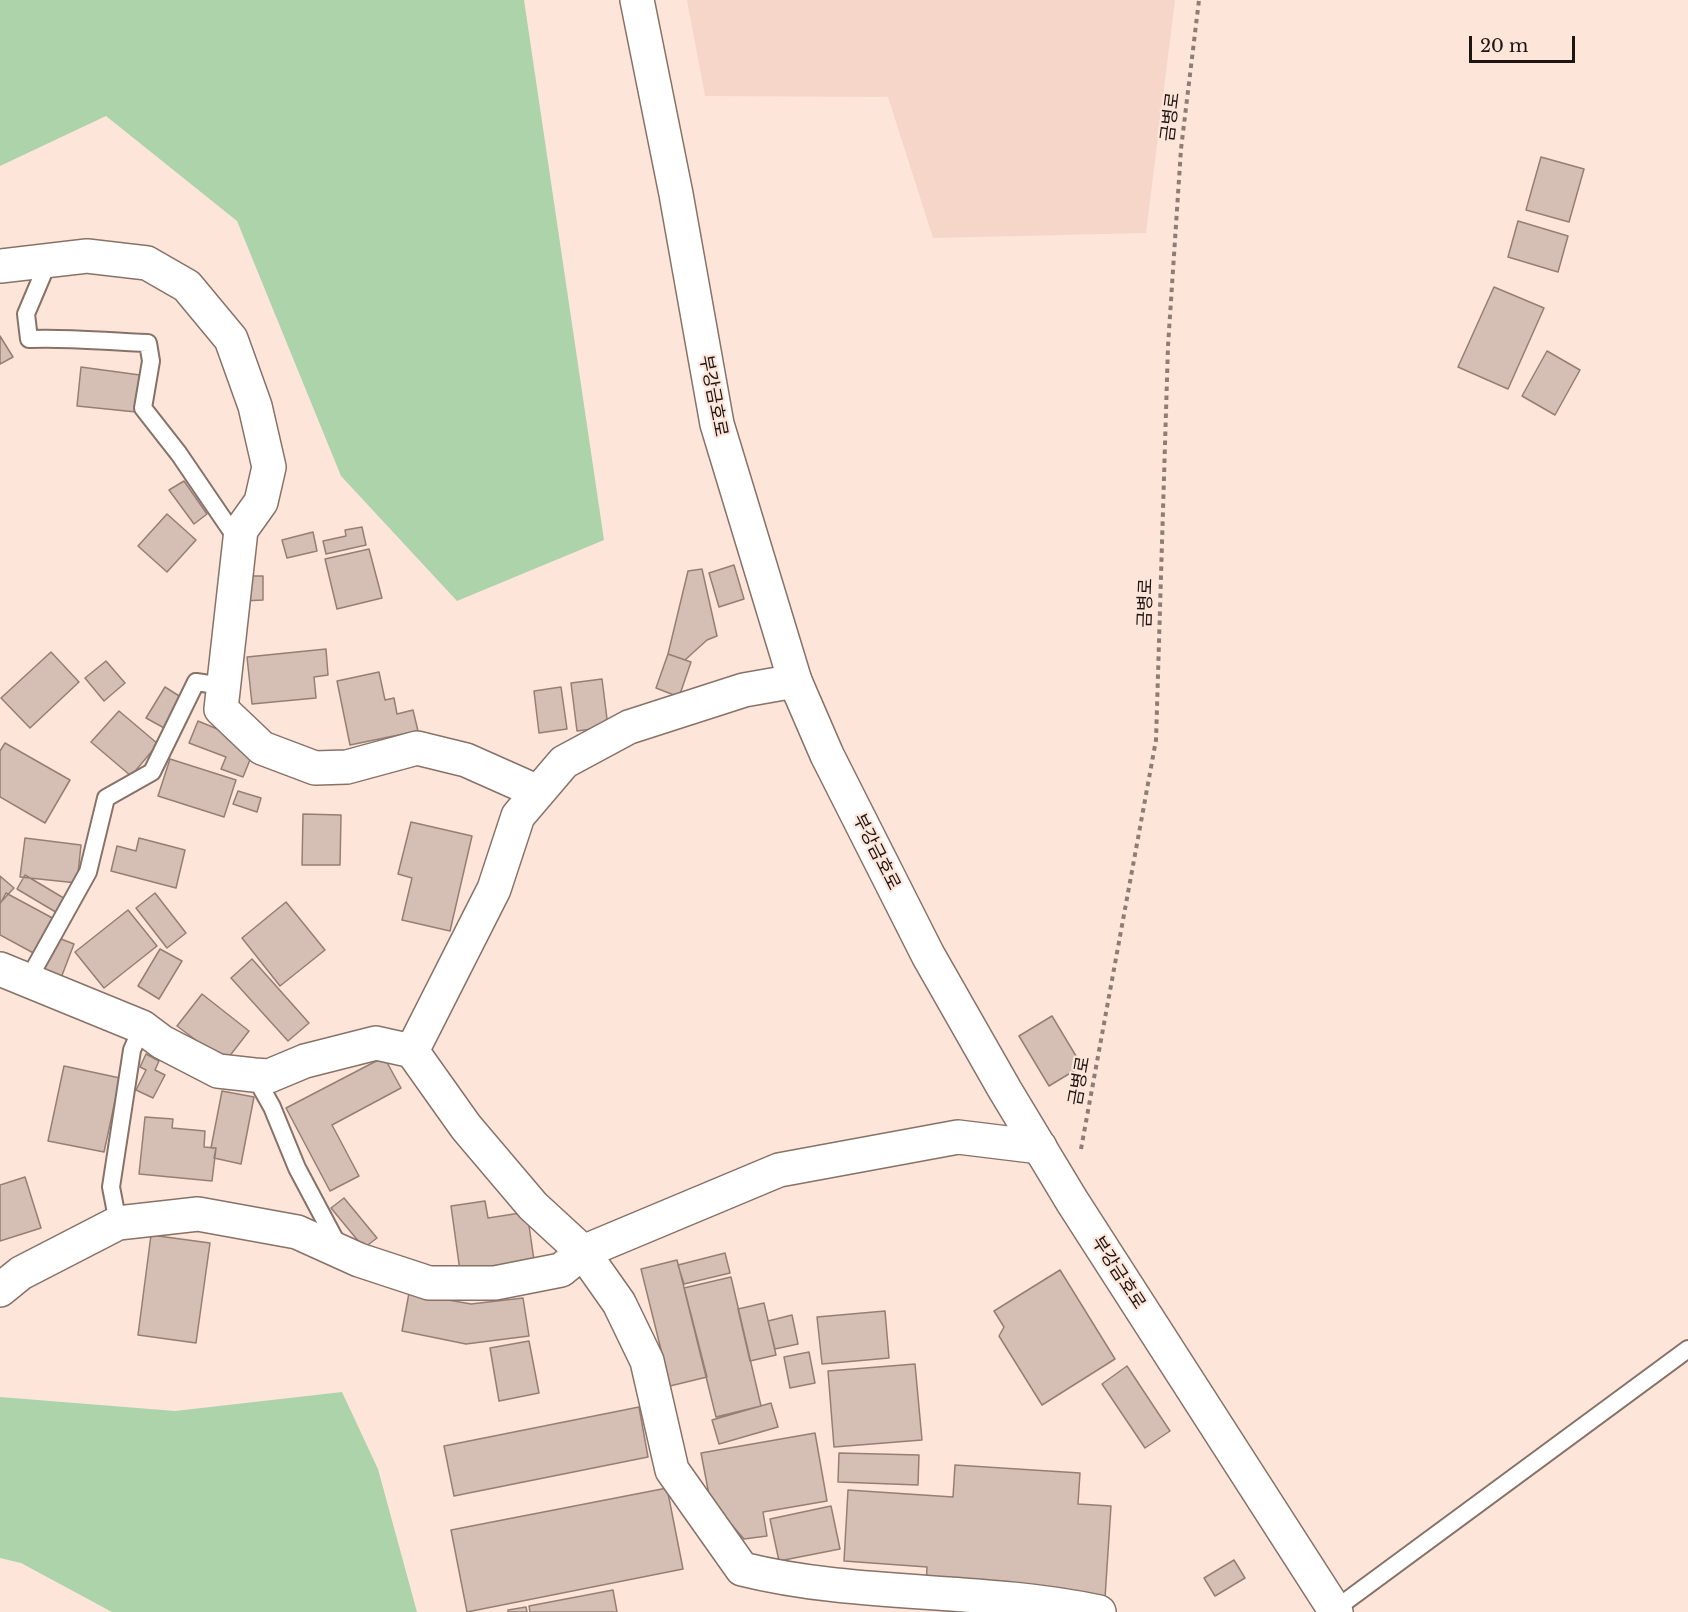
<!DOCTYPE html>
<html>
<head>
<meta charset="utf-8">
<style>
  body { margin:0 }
  #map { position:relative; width:1688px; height:1612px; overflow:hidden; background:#fde5da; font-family:"Libre Baskerville",serif }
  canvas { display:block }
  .scale { position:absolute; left:1469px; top:36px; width:106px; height:27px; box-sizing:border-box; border:3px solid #1d1512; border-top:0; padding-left:8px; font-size:18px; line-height:21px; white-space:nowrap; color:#1d1512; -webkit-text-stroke:4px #fde5da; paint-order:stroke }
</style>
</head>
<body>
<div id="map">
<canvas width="1688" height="1612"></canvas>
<div class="scale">20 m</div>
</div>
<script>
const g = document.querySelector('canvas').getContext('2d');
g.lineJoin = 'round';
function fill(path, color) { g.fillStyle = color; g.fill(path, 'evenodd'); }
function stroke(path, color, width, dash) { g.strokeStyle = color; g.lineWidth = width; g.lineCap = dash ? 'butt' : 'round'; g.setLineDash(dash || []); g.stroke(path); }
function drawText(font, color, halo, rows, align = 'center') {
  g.font = font + ' "Libre Baskerville","Noto Sans KR",serif'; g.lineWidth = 4.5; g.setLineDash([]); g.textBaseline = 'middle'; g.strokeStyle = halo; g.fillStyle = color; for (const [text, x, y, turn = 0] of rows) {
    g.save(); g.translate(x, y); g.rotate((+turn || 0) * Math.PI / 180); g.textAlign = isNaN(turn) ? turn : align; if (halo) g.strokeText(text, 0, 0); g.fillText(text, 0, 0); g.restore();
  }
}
const built = new Path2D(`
  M687,0H1175L1146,233L933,238L888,97L705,96Z`);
const green = new Path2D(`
  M0,0H524L604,540L457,601L341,476L237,221L106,116L0,166Z
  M342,1392L378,1469L417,1612H112L21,1563L0,1558V1397L175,1411Z`);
const building = new Path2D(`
  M1541,157L1584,169L1569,222L1526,210Z
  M1518,221L1568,236L1558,272L1508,257Z
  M1494,287L1544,308L1508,389L1458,367Z
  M0,336L13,357L0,364Z
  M1547,351L1580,370L1555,415L1522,396Z
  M81,367L140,375L136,412L77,406Z
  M184,481L207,514L194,524L169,490Z
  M167,514L196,540L167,572L138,546Z
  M362,527L366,545L326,554L323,541L346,536L345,530Z
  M313,532L317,551L287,558L282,540Z
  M369,549L382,598L337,609L325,559Z
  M734,565L744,599L719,607L709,573Z
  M702,569L717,636L707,640L685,660L668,654L688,571Z
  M242,576H263V600L242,601Z
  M326,649L328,675L314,677L316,698L252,704L247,657Z
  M51,652L79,682L30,728L1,698Z
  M668,654L691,662L679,697L656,688Z
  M106,661L125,683L104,701L85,678Z
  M379,672L385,700L394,698L397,714L413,710L418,731L350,745L337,681Z
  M602,679L608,727L577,731L571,683Z
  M165,687L184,699L166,729L146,718Z
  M561,687L567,729L539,733L534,691Z
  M119,711L158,744L131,776L91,742Z
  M198,721L256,745L243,777L221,769L226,757L189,743Z
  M5,743L70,780L45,823L0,797V751Z
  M170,759L236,780L224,817L158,796Z
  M238,791L261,798L257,812L233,804Z
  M303,814L341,815L340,865H302Z
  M411,822L472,836L450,931L402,920L412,878L398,874Z
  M25,838L81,845L77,883L20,877Z
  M139,838L185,850L176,888L111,871L117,846L136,851Z
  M25,875L67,900L59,914L17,889Z
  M0,876L14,888L0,903Z
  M6,893L58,921L39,956L0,935V904Z
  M155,893L186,933L167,948L136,908Z
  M286,902L325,950L280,986L242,938Z
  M128,910L157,946L104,988L75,952Z
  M56,937L74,944L61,978L43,971Z
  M160,949L182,961L159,999L138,986Z
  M252,959L309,1023L288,1041L231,978Z
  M202,994L249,1031L225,1062L177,1026Z
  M1052,1016L1082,1066L1049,1086L1019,1036Z
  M146,1054L159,1061L155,1070L165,1075L153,1098L136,1090L146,1070L140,1067Z
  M384,1057L401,1088L332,1125L359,1176L330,1191L286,1108Z
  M64,1066L120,1078L104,1152L48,1141Z
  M222,1091L254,1097L241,1164L214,1158L216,1148H211Z
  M145,1117L173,1119L172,1128L205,1131L204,1147L216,1148L212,1181L139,1174Z
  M25,1177L41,1228L0,1241V1185Z
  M344,1198L377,1238L364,1248L331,1208Z
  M485,1201L488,1218L527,1212L534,1260L460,1271L451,1206Z
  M151,1235L210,1243L196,1343L138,1335Z
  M725,1253L730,1273L684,1284L678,1265Z
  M677,1260L707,1377L670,1386L641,1269Z
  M1060,1270L1115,1359L1042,1405L999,1336L1004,1327L994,1311Z
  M731,1277L761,1406L716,1417L684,1288Z
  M409,1293L471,1304L523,1298L529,1336L466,1344L402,1331Z
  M764,1303L776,1355L750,1361L738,1309Z
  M885,1311L889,1358L822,1364L817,1317Z
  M792,1315L798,1344L775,1349L768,1321Z
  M529,1341L539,1393L499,1401L490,1348Z
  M809,1352L815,1383L790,1388L784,1357Z
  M915,1364L922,1440L834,1447L828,1371Z
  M1127,1366L1170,1431L1145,1448L1102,1384Z
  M771,1403L778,1427L719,1444L712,1420Z
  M639,1407L648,1457L454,1496L444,1446Z
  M815,1433L827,1501L763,1512L767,1536L744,1539L710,1500L701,1453Z
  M839,1453L919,1455L918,1485L838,1482Z
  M955,1465L1080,1473L1078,1504L1111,1506L1105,1598L926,1586L927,1567L844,1561L848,1490L953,1497Z
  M667,1488L683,1569L467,1612L451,1530Z
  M831,1506L840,1549L779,1561L770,1519Z
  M1234,1560L1245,1578L1215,1596L1204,1578Z
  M613,1590L617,1612H530L529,1606Z
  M526,1607L527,1612H508V1610Z`);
const path = new Path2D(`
  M1081,1149L1156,740L1168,346L1181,149L1199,0`);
const service = new Path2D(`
  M48,262L26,314L29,339C69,337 108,342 148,343L151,361L143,408L179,454L230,529L241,530
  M28,980L88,872L106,798L152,772L196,682L223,686
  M254,1075L272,1107L297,1168L339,1247
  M118,1223L111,1187L132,1050L142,1027
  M1334,1610L1688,1349`);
const minor = new Path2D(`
  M0,266L87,256L147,263L187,286L231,339L255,406L269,467L261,502L241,530L221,709L262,748L315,768L347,767L417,748L466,760L538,792
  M795,681L744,690L629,727L564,762L518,816L494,889L412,1051L466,1127L533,1206L583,1252L619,1303L647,1361L672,1470L742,1569C858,1598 982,1587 1099,1612
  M0,969L142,1027L162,1042L218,1071L254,1075L269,1076L305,1061L376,1043L412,1051
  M0,1290L21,1273L118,1223L198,1214L297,1232L359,1260L429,1283H495L561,1270L583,1252L779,1170L958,1137L1040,1147`);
const tertiary = new Path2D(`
  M637,0L676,194L717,424L795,681L827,755L928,955L1005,1090L1072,1201L1336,1612`);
const streetNames = [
  ["금병로",1171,117,-83],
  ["부강금호로",713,396,79],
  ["금병로",1146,603,-88],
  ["부강금호로",876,852,63],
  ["금병로",1080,1081,-80],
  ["부강금호로",1118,1273,57]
];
fill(built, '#f6d6c8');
fill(green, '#add3ab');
fill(building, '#d5beb3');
stroke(building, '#957f75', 1.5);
stroke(service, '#877268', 20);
stroke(minor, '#877268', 36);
stroke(tertiary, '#877268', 36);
stroke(path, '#8e7d76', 4, [4.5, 4.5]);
stroke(service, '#fff', 16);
stroke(minor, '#fff', 33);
stroke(tertiary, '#fff', 33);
drawText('18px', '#1d1512', '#fde5da', streetNames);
</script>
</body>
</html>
